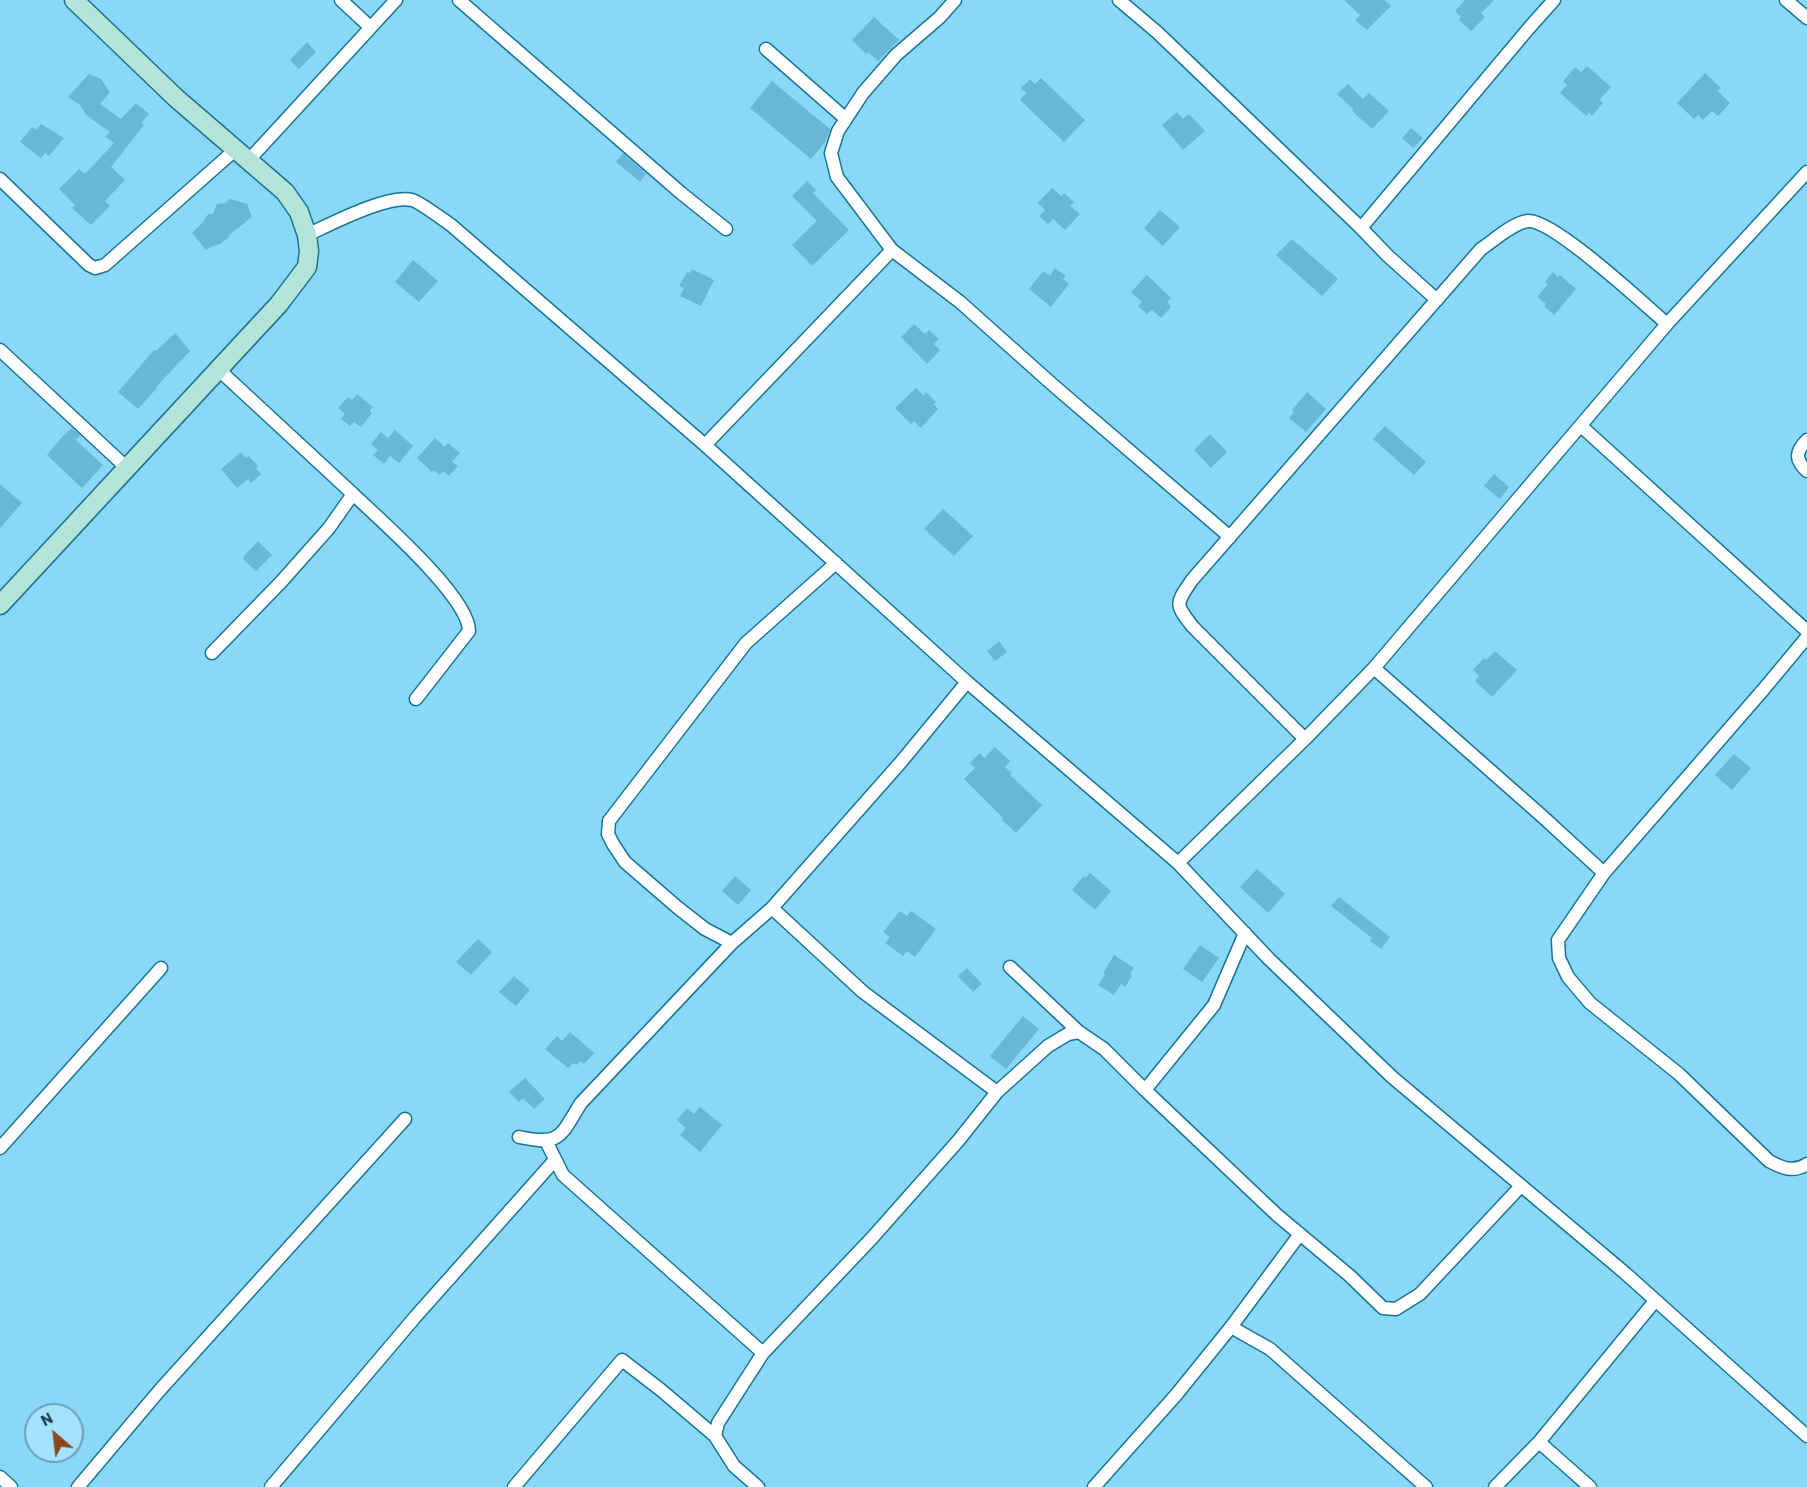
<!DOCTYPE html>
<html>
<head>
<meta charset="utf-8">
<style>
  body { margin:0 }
  #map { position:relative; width:1807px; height:1487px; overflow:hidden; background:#87d8f9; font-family:Barlow,sans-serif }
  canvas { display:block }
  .north { position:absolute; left:24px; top:1403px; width:60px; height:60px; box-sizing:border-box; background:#a4e3fe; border:2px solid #6c9fb5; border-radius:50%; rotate:332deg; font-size:16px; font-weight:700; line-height:24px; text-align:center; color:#183a47 }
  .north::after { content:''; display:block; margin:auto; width:21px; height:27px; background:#8c4620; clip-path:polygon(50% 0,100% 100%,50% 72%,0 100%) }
</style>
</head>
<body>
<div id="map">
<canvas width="1807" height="1487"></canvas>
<div class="north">N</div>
</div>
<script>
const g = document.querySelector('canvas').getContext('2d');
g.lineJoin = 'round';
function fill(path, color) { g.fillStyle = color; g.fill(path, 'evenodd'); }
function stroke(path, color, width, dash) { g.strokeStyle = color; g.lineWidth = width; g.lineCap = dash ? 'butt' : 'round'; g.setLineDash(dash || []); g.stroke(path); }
const building = new Path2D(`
  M1344,0H1384L1391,6L1367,30L1355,20L1360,15Z
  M1465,0H1494L1481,13L1485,17L1471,31L1459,20L1461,17L1455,11Z
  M874,17L899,40L878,61L868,52L866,54L852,40Z
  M307,42L316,52L299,69L290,60Z
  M1587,66L1611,87L1599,100L1603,103L1592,116L1589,113L1586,116L1560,93L1567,85L1563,81L1575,67L1581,72Z
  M1705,73L1721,88L1718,91L1730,103L1718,116L1712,111L1703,120L1698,115L1694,119L1677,103Z
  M89,74L101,79L110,92L100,104L121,119L136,103L149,114L141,123L144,125L111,167L125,180L105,201L110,206L91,225L72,208L75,205L59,189L79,169L85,174L114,143L105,137L110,132L86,115L80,105L68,97Z
  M1041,78L1085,120L1064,142L1020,100L1026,93L1021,88L1030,79L1035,84Z
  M772,81L830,129L826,141L811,159L750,108Z
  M1348,84L1363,99L1369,93L1389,111L1372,129L1352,111L1354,110L1337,94Z
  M1177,112L1183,119L1189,114L1205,131L1183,150L1162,125Z
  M41,124L64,138L49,156L45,153L41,158L20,142L32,127L36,130Z
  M1411,128L1423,138L1413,148L1402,138Z
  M623,153L646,174L640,182L616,162Z
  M807,181L816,190L813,193L849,230L812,266L792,245L817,221L792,196Z
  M1052,188L1061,196L1064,193L1074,202L1070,206L1080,214L1065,230L1053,219L1048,224L1039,216L1045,210L1038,203Z
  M230,199L247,204L252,217L229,235L230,236L219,245L218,244L213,247L212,246L206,250L192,233L204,221L208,214H213L217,204L226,203Z
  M1160,210L1180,227L1163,246L1144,228Z
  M1292,239L1338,279L1322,296L1276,255Z
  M413,260L438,281L419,302L395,282Z
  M1055,268L1066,276L1063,279L1069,284L1051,307L1029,289L1043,271L1050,276Z
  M692,269L714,280L701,306L680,296L684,288L679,286L687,272L690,273Z
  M1553,272L1558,277L1560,275L1576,289L1554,315L1544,306L1546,304L1537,297L1548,284L1545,282Z
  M1147,275L1171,298L1167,302L1171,307L1161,318L1152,310L1147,314L1138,306L1142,302L1131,292Z
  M914,324L925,334L929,330L939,339L934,344L940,350L927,364L901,337Z
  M175,333L190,351L156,387L157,388L138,409L118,392L154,350L156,351Z
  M916,388L924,396L926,392L936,402L934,404L938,409L921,428L914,421L911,424L895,408Z
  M1307,392L1326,409L1306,432L1289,418L1294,412L1292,410Z
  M357,394L373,407L370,410L372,413L361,427L354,422L350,426L341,419L345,414L338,408L348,397L352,400Z
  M1385,426L1426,462L1414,475L1373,439Z
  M72,428L80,435L76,440L103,465L82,488L47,455L62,437Z
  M395,430L413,446L399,463L390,456L384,464L373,455L378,450L371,444L381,432L388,438Z
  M1210,434L1227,452L1211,468L1194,450Z
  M435,438L445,447L448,443L460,453L452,462L458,466L449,476L443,471L440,475L433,470L432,472L417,458Z
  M241,452L246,458L249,456L258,466L256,468L261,474L251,483L248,479L237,488L221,469Z
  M1494,474L1509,487L1500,499L1484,486Z
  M0,484L22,503L0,528Z
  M943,509L973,536L954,556L924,529Z
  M258,541L272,555L256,571L243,559L244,558L243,557Z
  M999,641L1007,652L995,661L987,651Z
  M1495,651L1517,670L1492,697L1475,681L1479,676L1473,670L1484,658L1486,660Z
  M995,747L1010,761L1005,767L1012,773L1010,775L1042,805L1016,833L1002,820L1003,818L964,779L975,768L970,763L980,753L984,758Z
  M1734,754L1751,768L1732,790L1715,775Z
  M1257,869L1285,894L1268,913L1240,887Z
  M1090,873L1111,891L1095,910L1072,890L1084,876L1086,878Z
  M735,876L751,890L738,905L722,891Z
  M1339,897L1390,937L1381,949L1370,941L1372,938L1331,906Z
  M900,911L907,916L911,911L936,929L915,957L907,951L903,956L885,943L890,937L883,932Z
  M478,939L492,952L471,975L456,962Z
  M1200,945L1219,958L1202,982L1183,969Z
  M1114,955L1134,968L1130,974L1132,976L1125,987L1121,984L1114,995L1098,985L1105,974L1103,973Z
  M967,968L982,984L973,992L958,976Z
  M514,976L530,990L516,1006L499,992Z
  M1023,1016L1039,1029L1006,1069L990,1056Z
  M570,1032L594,1053L584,1064L580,1061L577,1065L573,1063L568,1068L545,1049L557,1036L562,1041Z
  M525,1078L545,1099L534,1109L523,1098L519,1102L509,1092Z
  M700,1107L722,1125L700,1152L680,1135L686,1128L677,1120L687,1108L694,1114Z`);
const street = new Path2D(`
  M341,0L370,27
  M459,0L681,193L726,229
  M1119,0L1158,33L1361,228L1388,256L1437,300
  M1786,0L1807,18
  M766,49L846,119
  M248,161L396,0
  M0,179L89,265L95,268L105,265L235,150
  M1361,228L1529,28L1554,0
  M307,235C331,224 388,194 412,200C420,202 442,219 451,225L705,445L967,682L1178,863L1269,959L1392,1077L1625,1273L1807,1436
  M892,250L837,177L831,153L838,131L863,93L896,55L940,17L955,0
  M0,350L127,468
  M1581,426L1807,631
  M1807,440C1795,452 1795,460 1807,471
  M705,445L892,250L960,302L1053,385L1230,537
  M353,494C379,519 469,597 469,631L416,699
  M1807,637L1763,690L1604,873L1558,940L1559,958L1568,977L1590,1003L1679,1074L1769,1161C1782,1168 1793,1173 1807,1164
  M212,653L281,582L329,528L353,494L218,369
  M1374,668L1543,817L1604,873
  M1305,739L1193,627C1174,603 1176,604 1192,580L1481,249C1493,241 1514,222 1528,221C1553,219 1645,305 1667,324
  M1178,863L1305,739L1374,668L1667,324L1807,172
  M772,908L863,992L997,1092
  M732,943L705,929L677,907L625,862L613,844L608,834L609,821L746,643L836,563
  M1010,967L1079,1032L1104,1049L1145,1090L1277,1215L1350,1276L1383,1308L1396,1309L1420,1294L1521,1186
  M1145,1090L1214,1005L1245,933
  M519,1137C562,1146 560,1136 581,1103L732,943L772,908L901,762L967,682
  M546,1141L563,1175L763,1353
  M0,1148L161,968
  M1231,1327L1270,1349L1426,1487
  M715,1436L718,1423L763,1353L872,1238L958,1141L997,1092L1048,1046L1068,1034L1079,1032
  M1539,1442L1590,1487
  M0,1477L11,1487
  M78,1487L159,1391L405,1119
  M271,1487L416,1316L554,1161
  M514,1487L622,1360L661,1390L715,1436L734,1466L758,1487
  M1094,1487L1176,1395L1231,1327L1300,1234
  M1495,1487L1539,1442L1655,1301`);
const secondary = new Path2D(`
  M0,605L279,304L307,267L309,251L307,235L299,212L285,192L176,98L74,0`);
fill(building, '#67b8d8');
stroke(street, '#1c7493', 15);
stroke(secondary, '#1c7493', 21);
stroke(street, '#fff', 12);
stroke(secondary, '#b4e4d7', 18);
</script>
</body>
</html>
